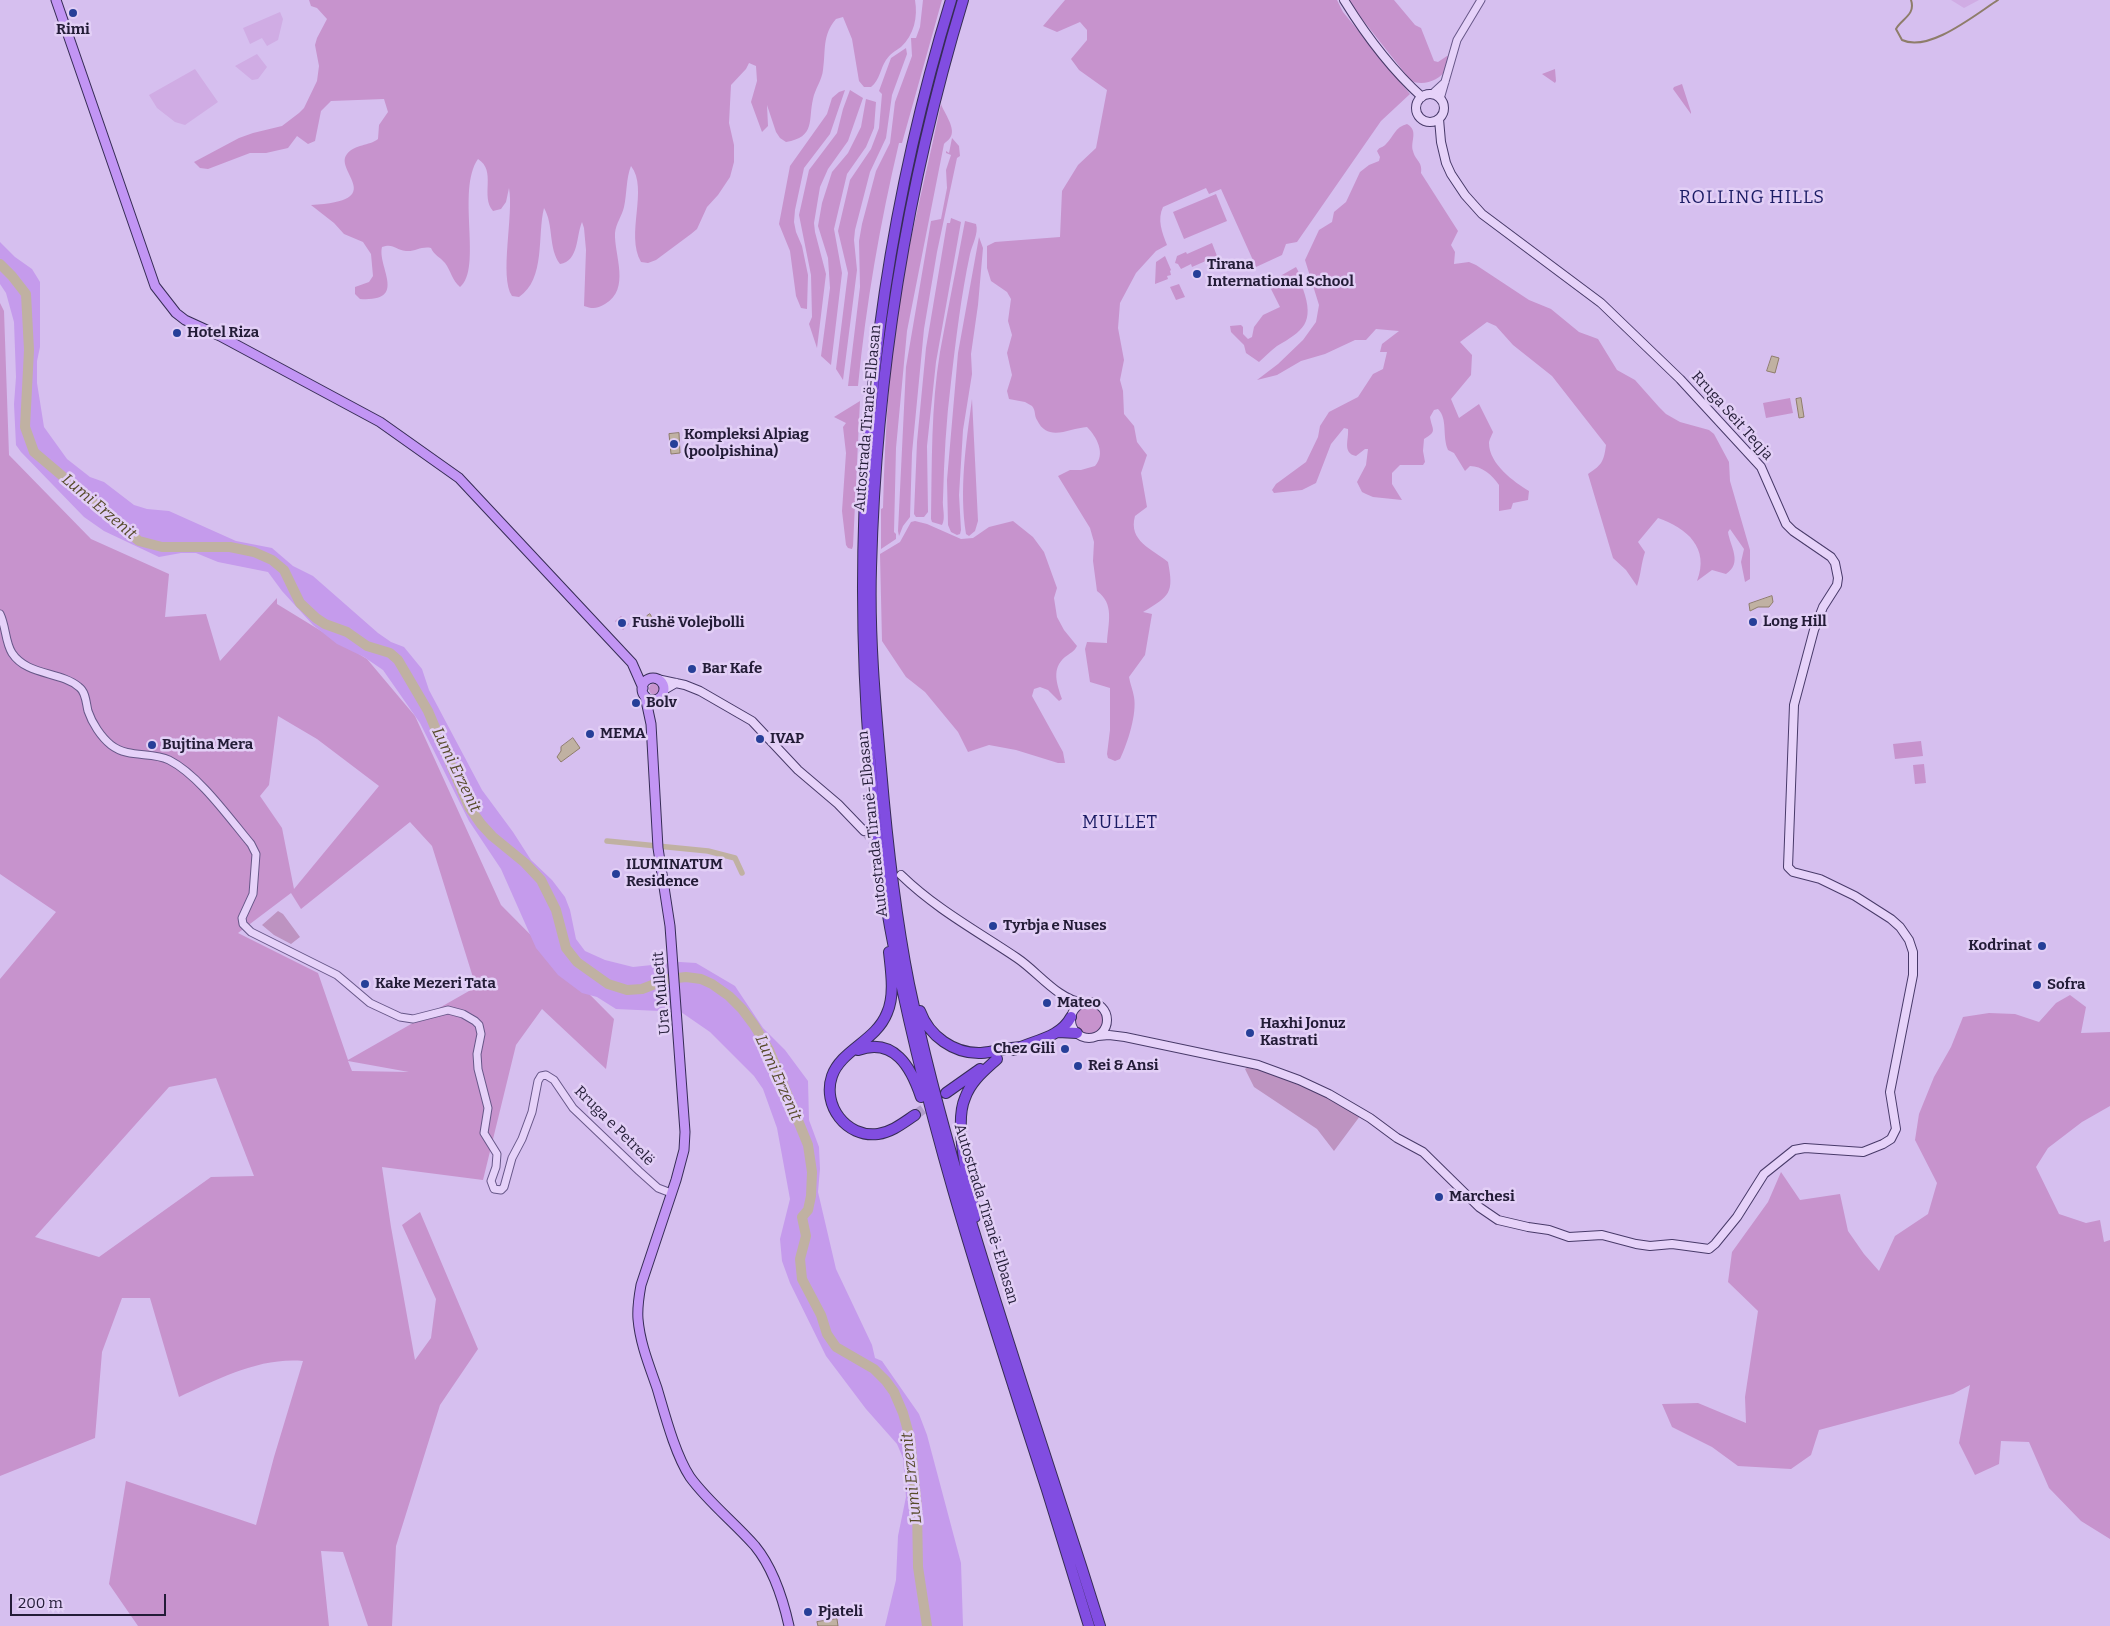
<!DOCTYPE html>
<html>
<head>
<meta charset="utf-8">
<style>
  body { margin:0 }
  #map { position:relative; width:2110px; height:1626px; overflow:hidden; background:#d6bfef; font-family:Bitter,serif }
  canvas { display:block }
  .scale { position:absolute; left:10px; top:1594px; width:156px; height:22px; box-sizing:border-box; border:2px solid #231c37; border-top:0; padding-left:6px; font-size:15px; line-height:18px; white-space:nowrap; color:#231c37; -webkit-text-stroke:4px #e2cff6; paint-order:stroke }
</style>
</head>
<body>
<div id="map">
<canvas width="2110" height="1626"></canvas>
<div class="scale">200 m</div>
</div>
<script>
const g = document.querySelector('canvas').getContext('2d');
g.lineJoin = 'round';
function fill(path, color) { g.fillStyle = color; g.fill(path, 'evenodd'); }
function stroke(path, color, width, dash) { g.strokeStyle = color; g.lineWidth = width; g.lineCap = dash ? 'butt' : 'round'; g.setLineDash(dash || []); g.stroke(path); }
function drawText(font, color, halo, rows, align = 'center') {
  g.font = font + ' Bitter,serif'; g.lineWidth = 5; g.setLineDash([]); g.textBaseline = 'middle'; g.strokeStyle = halo; g.fillStyle = color; for (const [text, x, y, turn = 0] of rows) {
    g.save(); g.translate(x, y); g.rotate((+turn || 0) * Math.PI / 180); g.textAlign = isNaN(turn) ? turn : align; if (halo) g.strokeText(text, 0, 0); g.fillText(text, 0, 0); g.restore();
  }
}
const farmland = new Path2D(`
  M1951,0H1979L1964,8Z
  M280,12L283,19L278,40L267,46L262,38L250,44L243,28Z
  M257,54L267,67L258,79L252,80L235,66Z
  M195,69L218,102L185,125L175,122L157,108L149,95Z`);
const green = new Path2D(`
  M309,0H915C918,17 914,35 901,47C895,51 890,54 886,60C880,69 880,80 871,87H864L859,81L852,39L843,17L836,19C822,35 826,50 823,70C822,80 815,89 813,99C808,120 816,137 786,142L780,138L776,132L767,105L768,126L762,132L751,102L757,81L756,66L749,63L746,69L731,85L729,123L734,145V162L730,177L718,195L707,207L697,229L691,234L656,260L648,263L641,262C625,234 649,189 631,166C626,178 627,194 624,207C622,216 616,223 615,233C614,255 631,289 605,304C597,309 592,309 584,306L586,250L584,228L582,222C576,236 579,261 560,264C548,248 554,225 544,208C537,235 546,279 519,297L512,296C499,277 514,215 509,188L506,202L501,209L493,211C480,196 497,171 478,159C456,190 483,269 460,287C452,280 451,271 445,263C440,257 434,255 431,248C421,246 415,252 406,251C395,250 394,243 382,247C377,267 409,302 360,299L355,294V287L369,282L373,276L371,254L363,242L344,234L334,223L311,205C390,201 333,171 347,154C355,144 369,146 378,139L379,125L388,112L384,99L331,101L321,111L315,141L308,144L297,136L288,148L266,153H250L208,169L200,168L194,162L239,138L253,133L282,126L299,113L304,108L317,81L319,66L315,45L317,38L327,19L317,8L311,6Z
  M923,0H942L902,143H899C880,223 866,304 858,386H848L860,287L859,241L862,224L876,171L890,143L895,102L912,56L911,38H916L920,27Z
  M1065,0H1337L1343,12L1410,94L1381,121L1297,242L1286,244L1282,255L1256,267L1221,189L1209,194L1206,188L1163,207C1157,220 1162,232 1167,245L1156,251L1136,273L1120,303L1118,328L1124,360L1120,380L1123,391L1124,414L1134,426L1137,442L1147,455L1141,473L1147,507L1135,516C1128,541 1152,549 1168,562C1174,593 1170,596 1143,612L1152,614L1145,655L1129,677C1130,684 1133,690 1134,697C1137,714 1128,742 1120,759L1115,761L1108,758L1107,754L1110,730V688L1090,682L1085,649L1087,642L1107,643C1108,623 1115,604 1097,591L1093,561L1094,542L1090,528L1058,476L1070,470H1081L1095,466C1106,454 1097,437 1087,427C1069,428 1048,443 1037,420C1034,415 1036,411 1032,406L1025,402L1009,399L1007,391L1012,375L1007,353L1012,335L1008,321L1011,299L1007,292L991,281L987,268V246L995,242L1060,237L1062,191L1078,165L1096,148L1107,90L1079,70L1071,59L1087,40V30L1080,22L1057,32L1043,26Z
  M1347,0H1394L1415,25L1421,28L1434,61L1438,62L1447,56L1449,57C1448,60 1448,66 1446,69C1440,81 1423,86 1411,81Z
  M906,48L907,54L892,95L886,138L870,172L855,230L854,240L857,270L843,380L836,369L848,273L838,231L850,180L871,149L879,128L882,94L879,91L891,58Z
  M1555,69L1556,81L1555,83L1542,74Z
  M1682,84L1691,112V114L1673,89L1674,87Z
  M845,90L830,134L804,168L795,210L794,222L796,232L802,246L808,275L807,309L801,308L796,296L790,251L779,224L790,166L827,114L832,98L839,92Z
  M850,90L863,98L848,141L828,169L820,187L814,223L815,232L826,274L817,348L809,324L812,317L811,275L799,215L809,170L837,133L843,109Z
  M866,99L876,102L874,128L866,147L847,174L834,229L842,273L831,365L821,356L830,288L828,258L818,226L822,203L832,172L848,153L861,127Z
  M941,104C944,113 957,129 950,138C948,141 945,142 944,144L907,331L896,448L894,532L896,534V539L881,549V509L883,508C885,426 890,343 906,262C917,209 930,157 941,104Z
  M1407,124C1419,131 1410,141 1413,151C1415,160 1423,162 1421,173L1458,231L1451,245L1455,252L1454,264L1469,262L1476,265L1529,300L1551,309L1579,332L1598,339L1617,370L1635,380L1659,407L1666,414L1680,422L1709,430L1714,434L1729,462L1730,481L1750,550V579L1745,582L1741,562L1744,549L1730,529L1728,532C1730,546 1743,563 1726,574L1712,570L1697,581C1710,548 1687,528 1658,518L1638,542L1645,552C1641,564 1641,574 1637,586L1626,570L1613,558L1588,474C1602,465 1604,461 1606,445L1552,376L1513,345L1496,326L1487,322L1460,342L1472,355L1471,375L1451,399L1459,418L1479,404L1493,432C1492,435 1489,440 1489,443C1489,464 1514,482 1529,491L1528,500L1513,503L1511,509L1499,511V485C1492,475 1482,466 1470,466L1465,471L1454,453L1448,450C1442,436 1448,419 1438,409L1434,410L1430,417C1432,430 1438,431 1424,439L1423,451L1425,462L1423,465H1400L1392,473V484L1402,500L1373,497L1366,494L1362,492L1357,482L1366,465L1368,449H1365L1356,456C1342,453 1349,440 1348,429L1344,428L1331,444L1316,483L1302,490L1274,493L1272,490L1276,484L1306,462L1318,437L1320,426L1329,412L1358,397L1373,374L1383,369L1387,352H1380L1382,344L1399,331L1376,329L1366,340H1355L1325,354L1301,361L1277,375L1257,380L1278,364L1303,340L1316,322L1319,305L1305,260L1319,230L1332,222L1334,212L1346,202L1360,172L1369,165L1379,161L1380,157L1377,151C1380,146 1383,148 1386,144C1394,136 1395,127 1407,124Z
  M952,138L959,146L960,156L957,158L937,252L924,329L912,453L910,517L903,526L899,536L898,531L906,367L931,221L941,219L947,188L946,170L951,155L946,153V151L949,153Z
  M1216,194L1227,221L1184,239L1173,212Z
  M951,218L961,222L936,362L927,446L928,512L924,517H916L914,514L917,442L926,348L947,223H950Z
  M965,221L976,224C979,233 972,245 970,254C961,296 956,339 951,382C946,421 944,460 943,499C942,507 946,518 942,525L932,522L931,519C932,463 931,406 940,352C948,308 957,264 965,221Z
  M979,237L983,248L978,305L971,354L972,374L963,430L959,495L961,530L960,534L957,535L951,532L948,525L947,480L958,353Z
  M1212,243L1217,256L1192,267L1191,264L1181,269L1178,264L1175,263L1177,256L1186,252L1187,254Z
  M1165,256L1171,270L1170,271L1171,275L1167,276L1168,279L1155,284L1156,262Z
  M1296,267C1300,273 1301,282 1303,289C1315,323 1303,331 1277,346C1270,351 1265,357 1259,362L1246,353L1244,345L1231,332L1230,326L1241,325L1243,327V334L1248,339L1252,337L1254,327L1263,315L1280,307L1268,283Z
  M1179,284L1185,297L1176,300L1170,287Z
  M0,303L4,311L9,455L91,539L169,574L165,617L206,614L220,661L277,598V604L367,659L415,716L501,905L614,1019L606,1069L542,1009L516,1045L483,1180L382,1167L391,1227L415,1360L431,1338L436,1299L402,1225L420,1212L478,1349L440,1405L396,1546L392,1626H368L343,1552L321,1551L329,1626H138L109,1584L126,1481L256,1525L274,1457L303,1361C260,1357 218,1379 179,1397L150,1298H122L102,1352L95,1438L0,1476V979L56,912L0,874ZM278,716L317,739L379,786L294,889L282,828L260,796L269,785ZM410,822L432,846L476,987L348,1060L318,973L238,933L291,893L301,909ZM348,1061L409,1072L352,1071ZM216,1078L254,1176L211,1177L99,1257L35,1237L169,1087Z
  M1790,398L1793,413L1766,418L1763,403Z
  M972,399L978,521L975,531L969,536L966,534C959,489 966,444 972,399Z
  M860,401L853,546L852,549L848,548L846,545L842,511L846,453L843,427L846,423L834,417Z
  M915,521L927,524L961,539L973,538L989,527L1013,521L1033,537L1044,552L1057,588L1054,598L1057,617L1064,630L1077,646C1074,652 1070,653 1065,657C1051,669 1057,684 1062,699L1059,701L1048,690L1040,687L1034,689L1032,696L1063,752L1065,763H1058L1016,750L989,745L968,752L958,732L925,692L906,677L882,641L880,554L900,542L911,522Z
  M621,616L629,624L623,630L615,621Z
  M649 689a6 6 0 1 1 12 0a6 6 0 1 1-12 0Z
  M1921,741L1923,756L1895,759L1893,744Z
  M1924,764L1926,783L1915,784L1913,765Z
  M2070,995L2086,1007L2081,1033L2110,1032V1106L2082,1122L2048,1148L2036,1167L2059,1214L2086,1223L2100,1220L2104,1242L2110,1240V1539L2081,1521L2049,1488L2029,1442L2001,1441L1999,1464L1975,1475L1959,1443L1970,1385L1953,1394L1819,1430L1811,1455L1791,1469L1738,1466L1712,1447L1672,1427L1662,1404L1698,1403L1746,1423L1745,1397L1758,1311L1728,1282L1732,1252L1768,1202L1781,1172L1800,1200L1840,1194L1848,1231L1864,1254L1879,1271L1895,1236L1928,1214L1937,1183L1915,1140L1919,1114L1934,1077L1951,1047L1963,1017L1989,1013L2015,1014L2039,1022L2056,1003Z
  M1074 1020a15 15 0 1 1 30 0a15 15 0 1 1-30 0Z`);
const sand = new Path2D(`
  M0,242L15,257L32,269L40,282V347L37,361V383L44,427L67,459L90,477L104,482L134,505L147,509L169,511L236,541L272,548L293,566L313,576L378,633L391,642L404,647L422,669L429,690L482,790L513,832L531,860L552,880L565,897L570,910L576,939L585,951L605,960L633,967L680,962L696,963L735,986L763,1028L785,1050L808,1081L809,1120L819,1147L820,1169L818,1192L836,1269L872,1345L875,1358L882,1361L919,1414L927,1435L961,1563L963,1626H885L896,1580L898,1536L906,1497L903,1458L897,1444L866,1409L826,1356L790,1283L782,1261L780,1239L790,1199L777,1128L763,1089L754,1076L710,1032L681,1012L616,1009L597,997L582,993L558,975L536,948L501,869L469,821L420,723L383,670L364,657L337,644L313,625L282,591L268,572L218,562L196,553H181L159,557L104,531L84,517L21,452L16,445L14,404L16,377L14,322L6,293L0,284Z`);
const cemetery = new Path2D(`
  M278,911L283,914L300,937L291,944L274,935L262,925Z
  M1248,1067C1276,1067 1335,1101 1360,1116L1334,1151L1317,1129L1254,1087L1245,1069Z`);
const water = new Path2D(`
  M1772,356L1779,358L1775,373L1767,371Z
  M1801,398L1804,417L1799,418L1796,399Z
  M679,433L680,453L671,454L669,434Z
  M1772,596L1773,602L1769,607H1758L1750,611L1749,604Z
  M650,614L654,621L659,622L658,626H652L648,623L647,616Z
  M573,738L580,748L561,762L557,757L561,751V747Z
  M837,1619L838,1626H818L817,1622Z`);
const stream = new Path2D(`
  M1911,0C1916,15 1901,19 1896,29L1902,40C1929,53 1976,14 1998,0`);
const canal = new Path2D(`
  M607,841L708,851L735,858L742,873`);
const river = new Path2D(`
  M0,264L12,276L26,294L29,350L25,427L34,452L139,541L162,547H230L254,552L272,560L284,570L300,603L316,618L325,624L347,632L367,646L390,653L398,660L428,711L469,807L481,824L492,836L525,863L541,880L556,910L566,948L577,962L608,984L627,990L642,989L668,979L686,977L701,979L712,984L729,996L742,1009L754,1025L769,1050L808,1145L812,1172L811,1196L808,1210L802,1217L806,1236L800,1259L802,1279L821,1315L827,1334L836,1347L874,1369L886,1381L894,1392L903,1413L910,1438L917,1508L918,1567L927,1626`);
const secondaryTunnel = new Path2D(`
  M864,831L878,849`);
const motorwayTunnel = new Path2D(`
  M915,1115L935,1101`);
const tertiary = new Path2D(`
  M1432,94L1445,82
  M1440,99L1457,40L1481,0
  M0,614C6,626 5,642 12,653C27,676 60,671 79,687C86,692 86,703 88,711C92,723 101,737 111,745C129,759 151,751 169,760C199,775 230,819 251,844L256,854L253,894L242,918L243,924L251,932L337,975L370,1003L400,1017L413,1019L448,1010L463,1014L475,1021L479,1025L481,1034L477,1054L478,1069L488,1108L484,1133L497,1154L496,1167L491,1181L494,1189L501,1190L504,1187L512,1158L522,1139L532,1112L538,1081L541,1076L546,1075L554,1080L573,1108L639,1171L658,1188L671,1193`);
const secondary = new Path2D(`
  M1344,0C1365,34 1392,70 1422,97
  M1416 108a14 14 0 1 1 28 0a14 14 0 1 1-28 0Z
  M657,679L685,685L700,691L752,721L798,770L838,804L864,831
  M664,690L676,683
  M901,875C936,909 977,931 1017,958C1038,972 1057,999 1083,1003
  M1071 1020a18 18 0 1 1 36 0a18 18 0 1 1-36 0Z
  M1098,1036L1109,1035L1125,1037L1258,1065L1299,1080L1329,1094L1370,1118L1397,1138L1423,1152L1479,1207L1498,1220L1528,1227L1549,1230L1569,1237L1602,1235L1636,1244L1650,1246L1672,1244L1709,1249L1715,1244L1737,1217L1764,1174L1794,1150L1805,1148L1863,1152L1883,1144L1891,1139L1896,1129L1890,1092L1913,975V952L1909,940L1900,927L1891,919L1855,896L1820,879L1793,872L1788,867L1794,705L1814,630L1823,607L1837,585L1838,578L1835,563L1831,557L1793,531L1786,524L1761,467L1680,379L1601,303L1482,214L1465,195L1451,174L1446,163L1441,142L1439,119`);
const primary = new Path2D(`
  M56,0L155,286L176,313L185,320L220,336L380,422L459,478L632,663L643,688
  M642 689a11 11 0 1 1 22 0a11 11 0 1 1-22 0Z
  M645,696L651,724L658,848L670,926L685,1132L684,1150L676,1180L641,1285C639,1296 637,1307 638,1319C640,1343 649,1365 657,1388C665,1415 675,1454 690,1477C709,1503 734,1522 755,1546C773,1568 783,1599 789,1626`);
const motorway = new Path2D(`
  M951,0C875,248 849,502 870,760C875,816 880,872 890,927C925,1119 987,1304 1047,1490C1061,1535 1075,1581 1089,1626
  M963,0C907,185 876,375 871,568C869,635 875,702 881,769C887,841 895,913 909,984C938,1121 980,1254 1023,1387C1049,1466 1075,1546 1100,1626
  M889,952C891,971 895,995 887,1013C876,1041 841,1050 832,1076C822,1105 846,1138 878,1134C892,1132 903,1123 915,1115
  M920,1011C929,1036 954,1054 981,1053C994,1052 1007,1048 1020,1047
  M1058,1032L1077,1033
  M858,1050C894,1037 911,1067 921,1097
  M1014,1050C1034,1040 1060,1038 1071,1017
  M946,1093L980,1069
  M975,1217C970,1187 953,1125 965,1098C971,1081 984,1071 997,1059`);
const markers = [
  [73,13,5,"#263f98"],
  [1197,274,5,"#263f98"],
  [177,333,5,"#263f98"],
  [674,444,5,"#263f98"],
  [1753,622,5,"#263f98"],
  [622,623,5,"#263f98"],
  [692,669,5,"#263f98"],
  [636,703,5,"#263f98"],
  [590,734,5,"#263f98"],
  [760,739,5,"#263f98"],
  [152,745,5,"#263f98"],
  [616,874,5,"#263f98"],
  [993,926,5,"#263f98"],
  [2042,946,5,"#263f98"],
  [365,984,5,"#263f98"],
  [2037,985,5,"#263f98"],
  [1047,1003,5,"#263f98"],
  [1250,1033,5,"#263f98"],
  [1065,1049,5,"#263f98"],
  [1078,1066,5,"#263f98"],
  [1439,1197,5,"#263f98"],
  [808,1612,5,"#263f98"]
];
const poiNames = [
  ["Rimi",73,30,"center"],
  ["Tirana",1207,265],
  ["International School",1207,282],
  ["Hotel Riza",187,333],
  ["Kompleksi Alpiag",684,435],
  ["(poolpishina)",684,452],
  ["Long Hill",1763,622],
  ["Fushë Volejbolli",632,623],
  ["Bar Kafe",702,669],
  ["Bolv",646,703],
  ["MEMA",600,734],
  ["IVAP",770,739],
  ["Bujtina Mera",162,745],
  ["ILUMINATUM",626,865],
  ["Residence",626,882],
  ["Tyrbja e Nuses",1003,926],
  ["Kodrinat",2032,946,"right"],
  ["Kake Mezeri Tata",375,984],
  ["Sofra",2047,985],
  ["Mateo",1057,1003],
  ["Haxhi Jonuz",1260,1024],
  ["Kastrati",1260,1041],
  ["Chez Gili",1055,1049,"right"],
  ["Rei & Ansi",1088,1066],
  ["Marchesi",1449,1197],
  ["Pjateli",818,1612]
];
const streetNames = [
  ["Rruga Seit Teqja",1732,416,48],
  ["Autostrada Tiranë-Elbasan",868,418,-85],
  ["Autostrada Tiranë-Elbasan",873,824,-96],
  ["Ura Mulletit",662,993,-95],
  ["Rruga e Petrelë",614,1126,45],
  ["Autostrada Tiranë-Elbasan",986,1214,73]
];
const waterNames = [
  ["Lumi Erzenit",99,507,40],
  ["Lumi Erzenit",456,770,64],
  ["Lumi Erzenit",778,1078,66],
  ["Lumi Erzenit",912,1478,-96]
];
const quarterNames = [
  ["ROLLING HILLS",1752,198],
  ["MULLET",1120,823]
];
fill(farmland, '#d0ace4');
fill(green, '#c793cd');
fill(sand, '#c59bec');
fill(cemetery, '#bd93c1');
fill(water, '#c0b1a2');
stroke(water, '#8e7d6a', 1);
stroke(stream, '#8e7d6a', 2);
stroke(canal, '#c0b1a2', 5.5);
stroke(river, '#c0b1a2', 10);
stroke(secondaryTunnel, '#b29eca', 8, [8, 4]);
stroke(motorwayTunnel, '#b29eca', 10, [10, 5]);
stroke(tertiary, '#675788', 9);
stroke(secondary, '#483a69', 10);
stroke(primary, '#362c55', 11);
stroke(motorway, '#362c55', 12);
stroke(tertiary, '#e6d2f9', 7);
stroke(secondary, '#e6d2f9', 8);
stroke(primary, '#c295f4', 9);
stroke(motorway, '#814de1', 10);
for (const [x, y, r, color] of markers) { const dot = new Path2D(); dot.arc(x, y, r, 0, 2 * Math.PI); g.fillStyle = color; g.fill(dot); stroke(dot, '#e2cff6', 2); }
drawText('bold 15px', '#231c37', '#e2cff6', poiNames, 'left');
drawText('15px', '#231c37', '#e2cff6', streetNames);
drawText('italic 16px', '#574b2b', '#e2cff6', waterNames);
g.letterSpacing = '1px';
drawText('18px', '#1a1b64', '#e2cff6', quarterNames);
g.letterSpacing = '0px';
</script>
</body>
</html>
